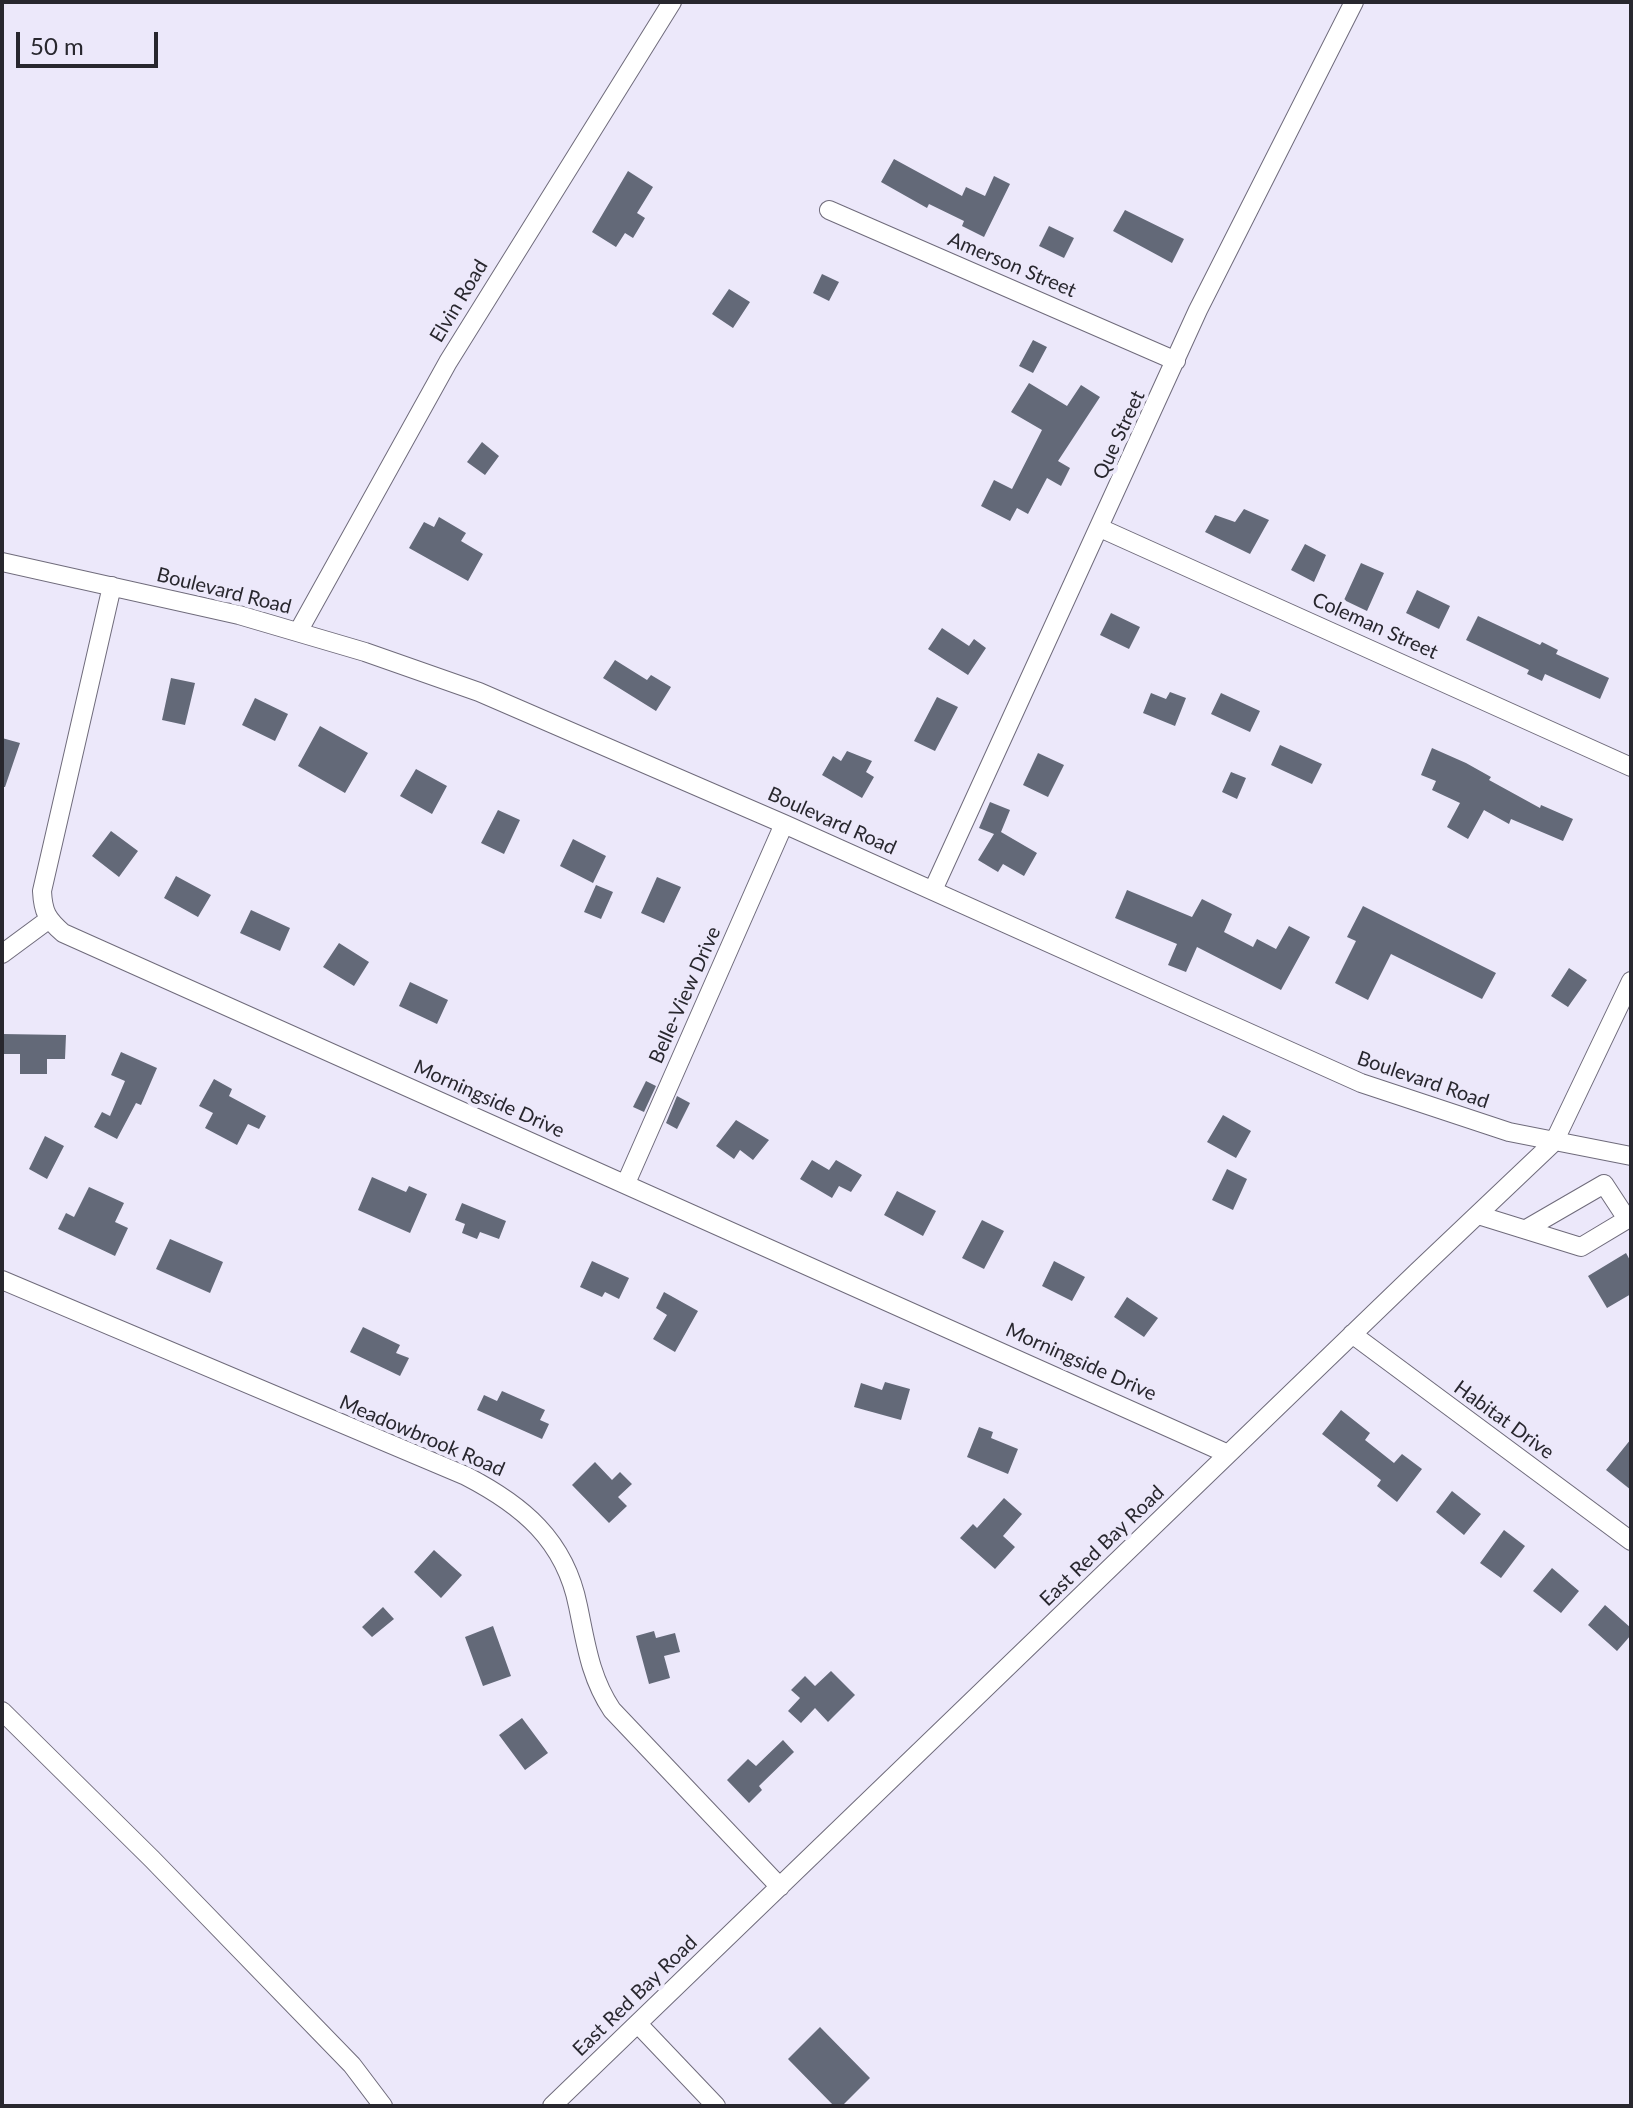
<!DOCTYPE html>
<html>
<head>
<meta charset="utf-8">
<style>
  body { margin:0 }
  #map { position:relative; width:1633px; height:2108px; overflow:hidden; background:#ece8fa; font-family:Lato,sans-serif }
  canvas { display:block }
  .frame { position:absolute; inset:0; border:4px solid #28272e; pointer-events:none }
  .scale { position:absolute; left:16px; top:32px; width:142px; height:36px; box-sizing:border-box; border:4px solid #28272e; border-top:0; padding-left:10px; font-size:24px; line-height:28px; white-space:nowrap; color:#28272e; -webkit-text-stroke:6px #ece8fa; paint-order:stroke }
</style>
</head>
<body>
<div id="map">
<canvas width="1633" height="2108"></canvas>
<div class="frame"></div>
<div class="scale">50 m</div>
</div>
<script>
const g = document.querySelector('canvas').getContext('2d');
g.lineJoin = 'round';
function fill(path, color) { g.fillStyle = color; g.fill(path, 'evenodd'); }
function stroke(path, color, width, dash) { g.strokeStyle = color; g.lineWidth = width; g.lineCap = dash ? 'butt' : 'round'; g.setLineDash(dash || []); g.stroke(path); }
function drawText(font, color, halo, rows, align = 'center') {
  g.font = font + ' Lato,sans-serif'; g.lineWidth = 8; g.setLineDash([]); g.textBaseline = 'middle'; g.strokeStyle = halo; g.fillStyle = color; for (const [text, x, y, turn = 0] of rows) {
    g.save(); g.translate(x, y); g.rotate((+turn || 0) * Math.PI / 180); g.textAlign = isNaN(turn) ? turn : align; if (halo) g.strokeText(text, 0, 0); g.fillText(text, 0, 0); g.restore();
  }
}
const building = new Path2D(`
  M894,159L962,196L966,187L985,196L994,176L1010,184L984,237L962,226L964,221L929,204L927,208L881,182Z
  M628,171L653,187L637,213L645,218L633,238L625,233L616,247L592,232Z
  M1125,210L1184,239L1172,263L1113,231Z
  M1049,226L1074,238L1064,258L1039,246Z
  M822,274L839,282L829,301L813,293Z
  M729,289L750,302L733,328L712,314Z
  M1033,340L1047,347L1033,373L1019,366Z
  M1029,383L1067,406L1081,385L1100,397L1058,461L1070,468L1061,486L1047,478L1028,514L1017,508L1010,521L981,506L994,480L1012,489L1042,430L1011,412Z
  M482,442L499,456L485,475L467,462Z
  M1244,509L1269,520L1250,554L1205,532L1215,515L1235,522Z
  M439,517L466,533L461,541L483,554L468,581L409,548L424,522L434,527Z
  M1305,544L1326,555L1314,582L1291,570Z
  M1361,563L1384,573L1367,611L1344,600Z
  M1417,590L1450,606L1439,629L1406,613Z
  M1111,613L1140,627L1129,649L1100,635Z
  M1478,616L1540,645L1542,642L1558,650L1556,654L1609,678L1600,699L1545,674L1542,681L1527,674L1529,670L1466,640Z
  M942,628L969,646L974,639L986,648L968,675L928,649Z
  M615,660L647,680L651,675L671,687L656,711L603,678Z
  M171,678L195,683L185,725L162,720Z
  M1170,692L1186,698L1175,726L1143,713L1151,693L1166,699Z
  M1221,693L1260,711L1250,732L1211,714Z
  M937,697L958,707L935,751L914,741Z
  M255,698L288,714L275,741L242,725Z
  M320,726L368,753L345,793L298,766Z
  M2,738L20,743L5,787H2Z
  M1280,745L1322,764L1312,784L1271,765Z
  M1432,748L1466,763L1491,777L1489,780L1540,808L1541,805L1573,819L1563,841L1511,819L1509,824L1484,810L1468,839L1447,827L1460,803L1432,790L1436,781L1421,775Z
  M847,751L872,761L866,772L874,777L862,798L822,775L833,756L841,761Z
  M1038,753L1064,765L1048,797L1023,785Z
  M416,769L447,786L432,814L400,796Z
  M1231,772L1246,778L1237,799L1222,792Z
  M990,802L1010,810L1001,832L1037,853L1024,876L1003,864L998,872L978,860L994,834L979,828Z
  M498,810L520,820L504,854L481,843Z
  M111,831L138,851L119,877L92,856Z
  M573,839L606,856L593,883L560,866Z
  M176,876L211,895L198,917L164,898Z
  M657,877L681,887L664,923L641,913Z
  M596,885L613,892L601,919L584,912Z
  M1127,890L1192,917L1202,899L1232,914L1224,932L1253,947L1257,939L1276,949L1289,926L1310,937L1281,990L1197,947L1186,972L1168,965L1177,944L1115,918Z
  M1363,906L1496,973L1482,999L1391,954L1368,1000L1335,983L1356,941L1347,937Z
  M251,910L290,928L280,951L240,933Z
  M339,943L369,962L354,986L323,967Z
  M1569,968L1587,980L1568,1007L1551,996Z
  M410,982L448,1000L437,1024L399,1006Z
  M2,1034L66,1035L65,1059H47V1074H20V1054H2Z
  M121,1052L157,1068L141,1105L136,1103L117,1139L94,1127L102,1112L110,1116L125,1081L111,1075Z
  M214,1079L232,1089L229,1096L266,1116L259,1129L248,1124L237,1145L205,1128L213,1113L199,1106Z
  M646,1081L656,1086L644,1112L633,1107Z
  M677,1096L690,1103L677,1129L666,1123Z
  M1223,1115L1251,1131L1236,1158L1207,1142Z
  M736,1120L769,1140L753,1160L740,1150L734,1159L716,1146Z
  M45,1136L64,1146L47,1179L29,1169Z
  M812,1160L829,1170L836,1160L862,1175L851,1192L839,1186L832,1198L800,1179Z
  M1227,1169L1247,1179L1233,1210L1212,1200Z
  M372,1177L406,1192L409,1186L427,1194L410,1233L358,1210Z
  M89,1187L124,1203L115,1222L128,1228L115,1256L58,1229L66,1213L74,1217Z
  M897,1191L936,1211L923,1236L884,1215Z
  M462,1203L506,1221L499,1239L480,1232L477,1239L462,1233L465,1224L455,1220Z
  M982,1220L1004,1231L984,1269L962,1258Z
  M170,1239L223,1262L210,1293L156,1269Z
  M1626,1253L1631,1262V1294L1607,1308L1588,1276Z
  M592,1261L629,1278L619,1299L605,1292L602,1297L580,1287Z
  M1054,1261L1085,1277L1072,1301L1042,1286Z
  M664,1292L698,1311L675,1352L653,1339L667,1315L656,1308Z
  M1127,1297L1158,1318L1144,1337L1114,1317Z
  M363,1327L400,1345L396,1353L409,1358L400,1376L350,1352Z
  M885,1382L910,1389L901,1420L854,1407L861,1383L882,1390Z
  M502,1391L545,1410L540,1420L549,1424L542,1439L477,1410L484,1395L497,1401Z
  M1341,1410L1370,1433L1365,1440L1394,1463L1402,1454L1422,1469L1397,1502L1377,1486L1381,1480L1322,1434Z
  M979,1427L993,1432L991,1438L1018,1449L1008,1474L967,1457Z
  M1631,1439V1490L1606,1470Z
  M595,1462L612,1480L620,1472L632,1484L618,1497L627,1506L609,1523L572,1485Z
  M1452,1491L1481,1514L1464,1535L1436,1512Z
  M1004,1498L1022,1514L1003,1536L1015,1547L995,1569L960,1538L973,1524L977,1528Z
  M1504,1530L1525,1546L1501,1578L1480,1563Z
  M434,1550L462,1575L441,1598L414,1572Z
  M1552,1568L1579,1591L1561,1613L1533,1591Z
  M1605,1605L1631,1628V1635L1617,1651L1588,1625Z
  M383,1607L394,1619L372,1637L362,1627Z
  M493,1626L511,1676L483,1686L465,1637Z
  M654,1631L656,1638L675,1633L680,1652L664,1656L670,1678L649,1684L636,1636Z
  M831,1671L855,1695L828,1722L815,1708L801,1723L788,1711L800,1698L791,1690L805,1676L815,1686Z
  M522,1718L548,1753L525,1770L499,1735Z
  M783,1740L794,1752L759,1786L762,1790L749,1803L727,1780L748,1759L756,1766Z
  M820,2027L870,2078L842,2106H834L788,2059Z`);
const minor = new Path2D(`
  M829,210L1176,361
  M1100,528L1631,767
  M2,562L239,615L365,652L479,692L784,824L1361,1083L1509,1132L1631,1156
  M112,586L42,891C43,912 47,919 63,933L1228,1454
  M298,632L448,362L672,2
  M933,890L1198,310L1354,2
  M2,954L48,920
  M626,1183L784,824
  M1478,1215L1581,1247L1631,1217
  M1528,1228L1604,1184L1627,1219
  M2,1280L466,1476C522,1505 565,1540 578,1606C586,1644 590,1677 612,1710L780,1887
  M1352,1334L1631,1541
  M2,1711L152,1859L352,2065L383,2106
  M638,2024L716,2106
  M552,2106L1417,1272L1554,1142L1631,981`);
const streetNames = [
  ["Amerson Street",1012,265,23],
  ["Elvin Road",459,301,-59],
  ["Que Street",1119,435,-65],
  ["Boulevard Road",224,591,14],
  ["Coleman Street",1375,626,24],
  ["Boulevard Road",832,821,24],
  ["Belle-View Drive",685,995,-66],
  ["Boulevard Road",1423,1080,19],
  ["Morningside Drive",489,1099,24],
  ["Morningside Drive",1081,1362,24],
  ["Habitat Drive",1504,1420,36],
  ["Meadowbrook Road",422,1436,23],
  ["East Red Bay Road",1102,1546,-44],
  ["East Red Bay Road",635,1996,-44]
];
fill(building, '#636978');
stroke(minor, '#6f6b7b', 20);
stroke(minor, '#fff', 18);
drawText('20px', '#28272e', '#ece8fa', streetNames);
</script>
</body>
</html>
